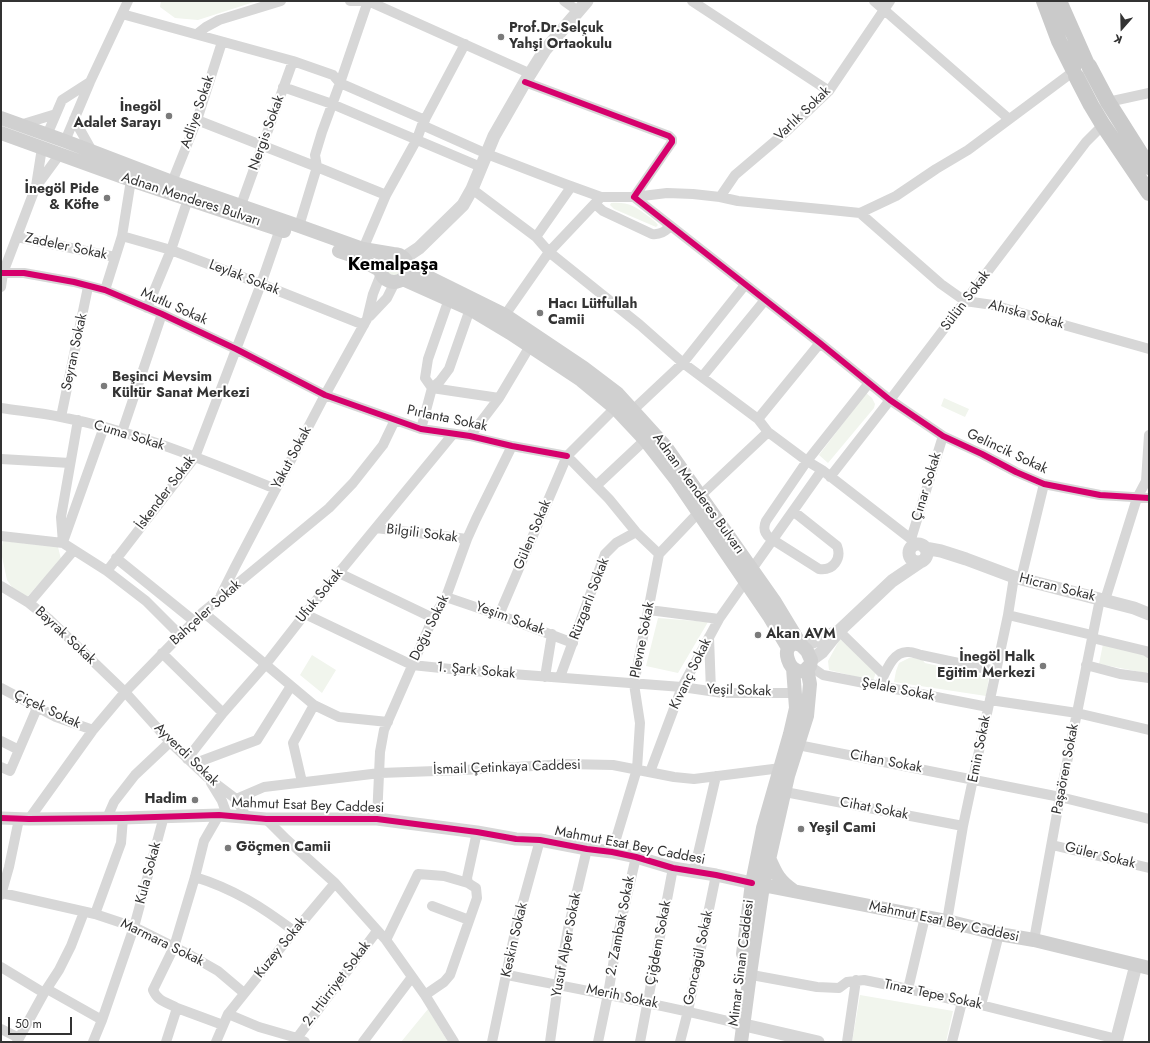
<!DOCTYPE html>
<html>
<head>
<meta charset="utf-8">
<style>
  body { margin:0 }
  #map { position:relative; width:1150px; height:1043px; overflow:hidden; background:#fff; font-family:Jost,sans-serif }
  canvas { display:block }
  .frame { position:absolute; inset:0; border:2px solid #333; pointer-events:none }
  .north { position:absolute; left:1102px; top:8px; width:40px; height:40px; -webkit-text-stroke:3px #fff; paint-order:stroke; rotate:200deg; font-size:11px; font-weight:700; line-height:16px; text-align:center; color:#333 }
  .north::after { content:''; display:block; margin:auto; width:14px; height:18px; background:#333; clip-path:polygon(50% 0,100% 100%,50% 72%,0 100%) }
  .scale { position:absolute; left:8px; top:1017px; width:64px; height:18px; box-sizing:border-box; border:2px solid #333; border-top:0; padding-left:5px; font-size:12px; line-height:14px; white-space:nowrap; color:#333; -webkit-text-stroke:3px #fff; paint-order:stroke }
</style>
</head>
<body>
<div id="map">
<canvas width="1150" height="1043"></canvas>
<div class="frame"></div>
<div class="north">K</div>
<div class="scale">50 m</div>
</div>
<script>
const g = document.querySelector('canvas').getContext('2d');
g.lineJoin = 'round';
function fill(path, color) { g.fillStyle = color; g.fill(path, 'evenodd'); }
function stroke(path, color, width, dash) { g.strokeStyle = color; g.lineWidth = width; g.lineCap = dash ? 'butt' : 'round'; g.setLineDash(dash || []); g.stroke(path); }
function drawText(font, color, halo, rows, align = 'center') {
  g.font = font + ' Jost,sans-serif'; g.lineWidth = 4; g.setLineDash([]); g.textBaseline = 'middle'; g.strokeStyle = halo; g.fillStyle = color; for (const [text, x, y, turn = 0] of rows) {
    g.save(); g.translate(x, y); g.rotate((+turn || 0) * Math.PI / 180); g.textAlign = isNaN(turn) ? turn : align; if (halo) g.strokeText(text, 0, 0); g.fillText(text, 0, 0); g.restore();
  }
}
const green = new Path2D(`
  M161,1H257L198,20L175,18L160,7Z
  M611,203C629,202 634,206 648,216C652,219 655,221 658,225L656,227L614,209L610,205Z
  M385 267a9 9 0 1 1 18 0a9 9 0 1 1-18 0Z
  M866,393L872,398L875,404L874,408L828,463L819,455Z
  M944,398L969,409L965,417L941,406Z
  M3,541L58,547L61,559L28,596H24L14,590L7,580L1,552Z
  M658,618L708,622L678,673L646,666Z
  M840,639L876,672L873,681L829,670L828,661Z
  M1103,644L1149,656V671L1146,673L1099,664Z
  M312,655L336,670L322,693L300,675Z
  M909,658H921L925,663L989,677L986,696L894,682L896,671L899,663Z
  M860,995L953,1011L946,1042H852Z
  M428,1009L448,1042H401Z`);
const minor = new Path2D(`
  M350,1H367
  M564,1L578,11
  M692,1L829,91
  M874,1L1009,119
  M122,14L293,61L333,75L340,83L425,120
  M197,34L206,27L219,20L281,1
  M525,82L669,136L672,139V142L634,197L820,343L890,400L943,436L982,454L1016,472L1044,484L1100,495L1149,498
  M283,87L332,104L481,167
  M1108,102L1149,93
  M74,119L92,151
  M197,120L317,167L386,195
  M20,125L56,114
  M422,125L487,154L565,184L601,197H634L667,193L693,194L720,197L738,201L831,210L860,213L896,196L936,169L968,150L1074,71
  M47,135L62,100L90,82
  M65,141L90,82L128,1
  M172,182L197,120L222,42
  M38,184L60,154
  M472,189L536,237L549,252L640,325L683,363L758,419L768,432L807,461L822,470L911,539L917,544
  M720,197L735,175L788,130L829,91L890,1
  M595,204L603,211L652,234C661,235 665,231 671,226
  M241,205L293,61
  M860,213L941,284L965,301L993,305L1149,349
  M299,226L317,167L315,155L322,132L340,83L368,1L531,74
  M122,236L171,250L261,284L364,325
  M17,237L115,257
  M536,237L571,187
  M363,249L386,195L417,139L422,125L465,44
  M1,273H24L74,282L105,290L162,314L236,349L325,395L421,429L470,436L512,446L567,456
  M1,287L3,273L36,186L42,148
  M105,290L122,236L131,180
  M449,299L428,359L425,378L432,388L499,398
  M147,308L171,250L188,199
  M505,315L549,252L601,197
  M370,316L387,298L395,282
  M702,377L765,300
  M1,408C21,411 42,413 61,417C135,431 206,461 276,489
  M633,410L683,363L745,285
  M61,417L88,287
  M758,419L820,343
  M421,429L432,388L440,381L449,369L470,309
  M122,432L162,314
  M470,436L499,398L530,346
  M567,456L609,499L636,532L659,554
  M1,459L70,463
  M830,477L890,400L1086,142L1103,125
  M597,485L645,440
  M700,496L768,432
  M793,511L837,546C842,559 833,571 819,569L770,538C764,533 763,528 766,521L807,461L869,383
  M376,528L467,539
  M1,536L63,543L107,571L146,601L180,635
  M64,539L104,427
  M911,539L943,436
  M63,543L61,517L78,420
  M116,558L194,621
  M752,569L822,470
  M107,571L195,457L261,284L280,229
  M339,573L433,618
  M1021,579L1044,484
  M1,586L29,603L50,620L125,692L170,742L207,777L236,799L247,818
  M221,595L235,567L325,395L367,319L373,294L381,274
  M446,597L499,615L573,643
  M1105,600L1137,498L1146,481L1149,435
  M29,603L74,550
  M649,610L719,619
  M203,612L314,705L339,717L388,722
  M305,614L412,665L460,670L682,687L723,693H795
  M499,615L567,456L615,408
  M1008,615L1092,635
  M839,631L884,675
  M709,637L711,691
  M1092,638L1146,651L1149,653
  M162,653L223,713
  M1086,665L1120,674L1149,678
  M810,666L823,675L988,707
  M545,677L552,634
  M560,677L605,554L616,543L636,532
  M879,686C885,674 892,650 909,652C913,652 917,654 921,655L996,671
  M1,688L56,717L93,730
  M990,700L1077,713L1149,730
  M1,741L19,750L37,708
  M798,745L1060,797L1149,819
  M187,759L223,713L266,664L305,614L453,434
  M193,764L257,740L291,686
  M1,767L10,771L19,750
  M650,772L682,687L719,619L745,582
  M302,782L293,743L314,705
  M211,783L222,801L227,815
  M785,792L963,826
  M236,799L264,787L380,773L464,770L567,764L613,765L674,777L694,779L781,768
  M107,818L114,802L135,775L170,742
  M29,819L93,730L125,692L203,612L329,508L353,483L383,445L395,420
  M266,819L286,839L335,883L386,940L425,995L454,1042
  M377,819L380,752L384,730L433,618L446,597L467,539L476,519L512,446
  M1052,845L1149,868
  M612,852L637,769L640,723L634,684L659,554L699,512
  M694,871L716,776
  M195,877C234,889 262,907 294,931
  M2,893L95,914L134,927L190,955L218,971L244,993
  M1,895L9,867L19,819
  M432,906L469,920
  M95,914L121,843L123,818
  M947,921L963,826L1008,615L1014,577
  M386,940L418,874L444,876L468,883
  M1034,940L1060,797L1100,599
  M1,967L44,993
  M741,973L817,987L839,988L847,982L864,980L908,989L962,1002L981,1005L1117,1039
  M507,975C583,990 660,1004 736,1023
  M47,989L102,1020
  M908,989L925,917
  M425,995L444,982L450,975L477,898L476,888L468,883L467,878L477,832
  M981,1005L999,934
  M177,1008L223,1025
  M228,1014L259,1027L297,1038L305,1042
  M1,1029L19,1038
  M297,1038L377,931
  M17,1042L44,993L59,970L71,946L84,912
  M93,1042L102,1020L134,927L164,816
  M166,1042L177,1008C167,1002 158,1002 153,990L174,947L195,877L204,841L219,815
  M216,1042L228,1014L283,945L335,883
  M363,1042L412,977
  M492,1042L516,927L540,840
  M550,1042L558,985L568,929L587,849
  M598,1042L608,994L619,930L636,857
  M640,1042L673,868
  M680,1042L688,1011L716,875
  M847,1042L856,980
  M952,1042L962,1002`);
const tertiary = new Path2D(`
  M404,258L419,248L463,205L472,189L494,136L525,82L545,50L587,1
  M909 553a9 9 0 1 1 18 0a9 9 0 1 1-18 0Z
  M925,548L941,551L966,559L1014,577L1134,608L1149,614
  M803,646C814,641 825,638 836,632
  M811,660L822,652L839,631L892,581L920,562
  M1,818L29,819L123,818L219,815L266,819H377L477,832L516,839L540,840L587,849L612,852L636,857L673,868L716,875L752,883
  M736,1023L818,1042
  M1116,1042L1136,965`);
const secondary = new Path2D(`
  M1,118L65,141L172,182L299,226L363,249L393,254
  M1,133L131,180L284,231
  M339,251L354,256L380,270
  M380 268a14 14 0 1 1 28 0a14 14 0 1 1-28 0Z
  M408,267L505,315L584,368L617,393L666,447L775,602L801,645
  M403,279L470,309L510,333L581,380L615,408L645,440L677,481L769,616L788,648
  M794,643L801,645L807,651L811,660L810,666L805,671C802,671 799,672 796,670C789,667 784,653 789,647C790,645 792,645 794,643Z
  M769,858C776,874 779,881 794,891
  M752,883L947,921L999,934L1034,940L1149,968
  M743,954L752,883L763,828L790,734L796,708L793,668
  M741,1042L750,974L763,886L788,776L807,716L810,684L807,668`);
const primary = new Path2D(`
  M1044,1L1059,41L1073,69
  M1059,1L1086,62
  M1089,66L1108,102L1149,167
  M1076,76L1091,105L1103,125L1149,193`);
const cycleway = new Path2D(`
  M525,82L669,136L672,139V142L634,197L820,343L890,400L943,436L982,454L1016,472L1044,484L1100,495L1149,498
  M1,273H24L74,282L105,290L162,314L236,349L325,395L421,429L470,436L512,446L567,456
  M1,818L29,819L123,818L219,815L266,819H377L477,832L516,839L540,840L587,849L612,852L636,857L673,868L716,875L752,883`);
const markers = [
  [501,37,4,"#7a7a7a"],
  [169,116,4,"#7a7a7a"],
  [107,198,4,"#7a7a7a"],
  [540,313,4,"#7a7a7a"],
  [104,386,4,"#7a7a7a"],
  [758,635,4,"#7a7a7a"],
  [1043,666,4,"#7a7a7a"],
  [195,800,4,"#7a7a7a"],
  [801,829,4,"#7a7a7a"],
  [228,848,4,"#7a7a7a"]
];
const poiNames = [
  ["Prof.Dr.Selçuk",509,29],
  ["Yahşi Ortaokulu",509,45],
  ["İnegöl",161,108,"right"],
  ["Adalet Sarayı",161,124,"right"],
  ["İnegöl Pide",99,190,"right"],
  ["& Köfte",99,206,"right"],
  ["Hacı Lütfullah",548,305],
  ["Camii",548,321],
  ["Beşinci Mevsim",112,378],
  ["Kültür Sanat Merkezi",112,394],
  ["Akan AVM",766,635],
  ["İnegöl Halk",1035,658,"right"],
  ["Eğitim Merkezi",1035,674,"right"],
  ["Hadim",187,800,"right"],
  ["Yeşil Cami",809,829],
  ["Göçmen Camii",236,848]
];
const streetNames = [
  ["Adliye Sokak",198,112,-71],
  ["Varlık Sokak",803,114,-44],
  ["Nergis Sokak",267,133,-70],
  ["Adnan Menderes Bulvarı",191,200,18],
  ["Zadeler Sokak",66,247,12],
  ["Leylak Sokak",244,278,21],
  ["Sülün Sokak",966,301,-53],
  ["Mutlu Sokak",174,307,24],
  ["Ahıska Sokak",1026,315,15],
  ["Seyran Sokak",75,352,-78],
  ["Pırlanta Sokak",447,419,12],
  ["Cuma Sokak",129,436,17],
  ["Gelincik Sokak",1007,452,25],
  ["Yakut Sokak",292,458,-62],
  ["Çınar Sokak",927,487,-73],
  ["İskender Sokak",166,493,-53],
  ["Adnan Menderes Bulvarı",698,494,54],
  ["Bilgili Sokak",422,534,7],
  ["Gülen Sokak",533,535,-67],
  ["Hicran Sokak",1057,588,14],
  ["Ufuk Sokak",320,596,-51],
  ["Rüzgarlı Sokak",590,599,-69],
  ["Bahçeler Sokak",206,613,-42],
  ["Yeşim Sokak",510,619,20],
  ["Doğu Sokak",430,628,-64],
  ["Bayrak Sokak",65,636,43],
  ["Plevne Sokak",643,640,-79],
  ["1. Şark Sokak",476,671,5],
  ["Kıvanç Sokak",691,674,-64],
  ["Şelale Sokak",898,690,11],
  ["Yeşil Sokak",739,691,2],
  ["Çiçek Sokak",47,710,25],
  ["Emin Sokak",980,749,-79],
  ["Ayverdi Sokak",186,755,44],
  ["Cihan Sokak",886,762,11],
  ["İsmail Çetinkaya Caddesi",507,768,-2],
  ["Paşaören Sokak",1066,769,-79],
  ["Mahmut Esat Bey Caddesi",308,806,2],
  ["Cihat Sokak",874,809,11],
  ["Mahmut Esat Bey Caddesi",630,846,11],
  ["Güler Sokak",1100,856,14],
  ["Kula Sokak",149,873,-75],
  ["Mahmut Esat Bey Caddesi",944,922,12],
  ["2. Zambak Sokak",621,926,-79],
  ["Keskin Sokak",515,940,-77],
  ["Marmara Sokak",162,943,26],
  ["Çiğdem Sokak",659,943,-79],
  ["Yusuf Alper Sokak",567,945,-79],
  ["Kuzey Sokak",281,948,-51],
  ["Goncagül Sokak",699,958,-78],
  ["Mimar Sinan Caddesi",742,963,-83],
  ["2. Hürriyet Sokak",337,984,-53],
  ["Tınaz Tepe Sokak",933,995,12],
  ["Merih Sokak",622,997,12]
];
const districtNames = [
  ["Kemalpaşa",393,266]
];
fill(green, '#f1f5ed');
stroke(minor, '#d7d7d7', 10);
stroke(tertiary, '#d7d7d7', 13);
stroke(secondary, '#d0d0d0', 14);
stroke(primary, '#cacaca', 16);
stroke(cycleway, '#d6006c', 6);
for (const [x, y, r, color] of markers) { const dot = new Path2D(); dot.arc(x, y, r, 0, 2 * Math.PI); g.fillStyle = color; g.fill(dot); stroke(dot, '#fff', 1.5); }
drawText('bold 14px', '#333', '#fff', poiNames, 'left');
drawText('14px', '#333', '#fff', streetNames);
drawText('bold 18px', '#000', '#fff', districtNames);
</script>
</body>
</html>
